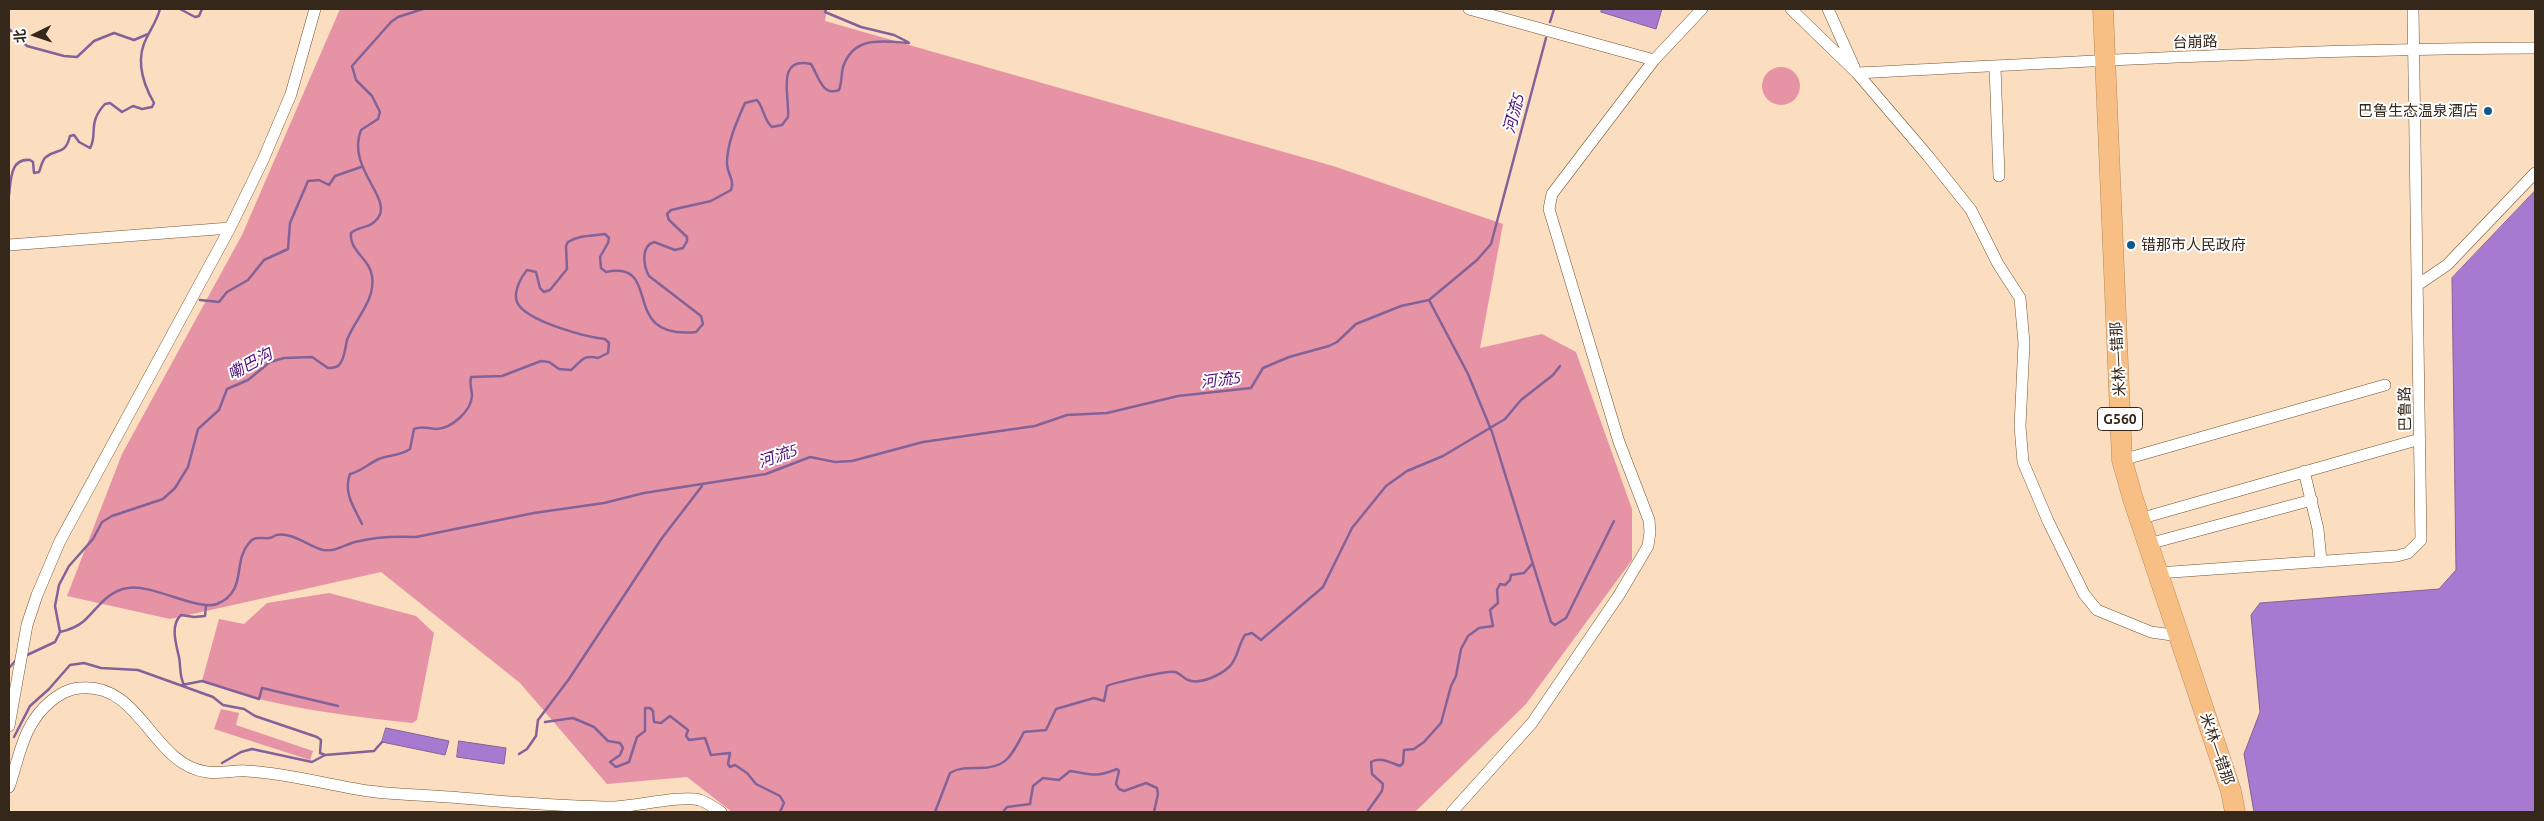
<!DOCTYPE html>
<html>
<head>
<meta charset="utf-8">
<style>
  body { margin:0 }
  #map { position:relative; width:2544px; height:821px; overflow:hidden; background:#fbddc0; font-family:Ubuntu,"Noto Sans SC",sans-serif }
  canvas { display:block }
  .frame { position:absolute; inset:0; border:10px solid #352719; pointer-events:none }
  .north { position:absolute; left:10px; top:10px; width:50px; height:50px; -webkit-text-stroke:4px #fff; paint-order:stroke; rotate:266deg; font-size:14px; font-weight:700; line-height:20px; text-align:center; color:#352719 }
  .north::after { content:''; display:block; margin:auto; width:18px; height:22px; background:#352719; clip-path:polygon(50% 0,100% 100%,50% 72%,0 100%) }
</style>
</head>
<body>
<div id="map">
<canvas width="2544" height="821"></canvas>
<div class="frame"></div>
<div class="north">北</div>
</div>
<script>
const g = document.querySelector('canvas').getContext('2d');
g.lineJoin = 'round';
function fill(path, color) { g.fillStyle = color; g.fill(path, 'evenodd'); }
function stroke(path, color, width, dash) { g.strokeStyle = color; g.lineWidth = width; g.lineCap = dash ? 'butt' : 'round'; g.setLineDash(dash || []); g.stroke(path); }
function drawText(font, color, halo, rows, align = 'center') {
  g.font = font + ' Ubuntu,"Noto Sans SC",sans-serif'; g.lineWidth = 4; g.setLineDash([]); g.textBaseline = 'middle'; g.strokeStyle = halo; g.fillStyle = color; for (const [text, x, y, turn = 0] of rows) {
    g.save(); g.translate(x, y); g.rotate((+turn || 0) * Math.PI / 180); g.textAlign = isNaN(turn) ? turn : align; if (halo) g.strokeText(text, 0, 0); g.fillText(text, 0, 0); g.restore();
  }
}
const green = new Path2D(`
  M340,9H827L825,21L1333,166L1503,224L1480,348L1542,334L1576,352L1632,509V560L1526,704L1415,812H732L687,777L607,784L520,683L381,572L170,619L67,596L122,454L242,235Z
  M1762 86a19 19 0 1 1 38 0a19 19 0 1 1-38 0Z
  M329,593L416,616L434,633L417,720L412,723C341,715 269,707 202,681L219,619L244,624L267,603Z
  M221,709L239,713L236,725L313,751L310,760L214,729Z`);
const water = new Path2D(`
  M1602,9H1662L1656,29L1601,12Z
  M2535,191V812H2254L2244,754L2260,712L2251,615L2260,603L2439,589L2456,570L2452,278Z
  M386,728L449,741L445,755L382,742Z
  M459,741L506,748L504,764L457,757Z`);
const stream = new Path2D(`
  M180,9L195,17L199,16L202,9
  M826,9L825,12L861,27L894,35L908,42
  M1550,22L1554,9
  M9,29L27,46L64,56L77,57L94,41L114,33L134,40L148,34
  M9,195C11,180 10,158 30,160L33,162L34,173L39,172C41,167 42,160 46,157C57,148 65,156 70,136L74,135L79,142L90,148C98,135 87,123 105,104L110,103L122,112L133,106L142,109L152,107L154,103C142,82 135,59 147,37C152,27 157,20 160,9
  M200,300L219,302L227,292L248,280L264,260L288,249L290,223L308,181L319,180L329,185L335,176L361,167
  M1429,300L1468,374L1492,432L1551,622L1555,625L1566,618L1614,521
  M362,524C354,507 343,493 350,474C362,471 369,463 379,459C389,455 400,456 410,449L414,429C423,425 428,429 437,429C452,428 471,411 472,396C472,388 469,385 471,377L502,376L541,361L549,362L559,369L571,370C582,361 583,354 598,358L608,353L609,343L605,339C586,337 525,321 517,302C513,292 521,277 527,270L536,272L540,288L544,292L550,290L567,269L566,246L568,242C579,235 592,236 605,234L609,238L608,243L600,257L601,268L606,272C665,260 617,340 696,332L703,324L701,316L649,276C643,265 641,246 654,242L675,250L683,248L687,241V237L669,220L667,214L671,210L711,201L731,190C735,180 727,174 727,163C727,143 737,121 745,103L757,100C764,108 764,121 772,127L782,125L788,117C790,97 775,56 811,64C818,75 822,97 839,90C842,83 841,75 843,67C854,35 883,41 909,43
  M60,632C69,630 77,627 84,621C98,608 107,591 128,588C153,584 197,611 217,604C248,591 232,562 249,543C255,535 261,539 269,538C272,538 274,536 276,535C293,532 308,546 323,550C335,552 344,545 355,542C374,537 396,536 416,537L534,513L604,503L644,493L766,474L810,457L835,462L852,461L923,442L1035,426L1067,415L1107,413L1178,396L1251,388L1263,368L1289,357L1329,346L1337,342L1356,324L1401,306L1429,300L1477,260L1491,244L1546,38
  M25,656L55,642L60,632L55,606L59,585L69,566L93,539L102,522L112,516L163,499L175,488L188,467L198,429L219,410L227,389L248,380L270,362L284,358L312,357L328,368C332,368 336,368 339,365C345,359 345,348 347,340C355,319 376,300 372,276C370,259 349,251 351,233C358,226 370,229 378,218C393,198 346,168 361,130L378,119L380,112L372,96L356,80L352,66L391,22L398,17L423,9
  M9,668L17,659
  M182,685L202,681L259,699L262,688L338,706
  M184,685C179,675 181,667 179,657C176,644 170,625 181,615L194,617L205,616L206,605
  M545,722L573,718L594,727L608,741L620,743L623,748L620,755L610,762L616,767L629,762L637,737L645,731V708H650L653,711L654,722L661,723L670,716L688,730L686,736L689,740L705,738L711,755L730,753L728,764L730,767L735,765L747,773L756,784L780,796L784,803L780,812
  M14,737L30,706L49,689L70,665L84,663L101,668L138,670L213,697L223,705L244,709L255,716L317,737L321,740L320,753L325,755
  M519,754L527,749L536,736L538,720L569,679L662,538L702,486
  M222,763L241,752L252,749L312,762L325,755L374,751L382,742
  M935,812L950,773C958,768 966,768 976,768C1007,769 1011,756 1024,732L1046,730L1056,709L1094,698L1104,701L1107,686C1113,683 1169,670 1175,672C1180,673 1183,678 1188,680C1200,685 1221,675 1230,666C1238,658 1238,645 1245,635L1252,633L1261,640L1323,587L1352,528L1386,486L1407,471L1443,456L1505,419L1521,400L1553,375L1560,366
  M1003,812L1007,807L1030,804L1033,786L1043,778L1059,780L1070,771C1092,774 1095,778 1117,769L1119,771L1116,784L1119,789L1124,791L1146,783L1157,788L1158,794L1154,812
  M1367,812L1382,791L1383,784L1372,774L1371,762C1380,756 1391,763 1400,766L1403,763L1404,750L1414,749L1424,742L1441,723L1451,686L1456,676L1461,649L1468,636L1479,628L1493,626L1490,610L1498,603L1497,590L1500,584L1505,585L1510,580L1511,575L1524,573L1532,564`);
const street = new Path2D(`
  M1469,9L1654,60L1702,9
  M1791,9L1857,73L1928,156L1971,210L1998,264L2020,298L2024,343L2020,426L2023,462L2048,521L2084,594L2097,610L2151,632L2179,636
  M1828,9L1854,67
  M1995,66L1999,176
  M1857,73C2083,61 2309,49 2535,48
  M9,245L230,228
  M2419,284L2447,265L2535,173
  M2122,460L2385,385
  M2304,471L2318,529L2321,561
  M2139,519L2420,439
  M2148,544L2312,500
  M2158,573L2397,556L2408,553L2421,540L2413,9
  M9,726L27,625L37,595L60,541L230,228L263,160L291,94L315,9
  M9,787C20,755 23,724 51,701C60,694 68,689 80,688C141,682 152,765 207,772C220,774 234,770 247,771C287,773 328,785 368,791C398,795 430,795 461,798C512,802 564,807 615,807C638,806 681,795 700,800C708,803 715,808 721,812
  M1452,812L1532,723L1619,595L1648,546L1650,532L1649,520L1619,442L1549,209L1552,194L1654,60`);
const highway = new Path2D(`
  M2103,9L2122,460L2133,499L2231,791L2235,812`);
const markers = [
  [2488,111,5,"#11598d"],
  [2131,245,5,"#11598d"]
];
const shields = [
  [2120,419,45]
];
const shieldNames = [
  ["G560",2120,419]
];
const streetNames = [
  ["台崩路",2195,42,-2],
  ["米林—错那",2118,359,-93],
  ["巴鲁路",2405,409,-91],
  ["米林—错那",2217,749,71]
];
const poiNames = [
  ["巴鲁生态温泉酒店",2478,111],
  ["错那市人民政府",2141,245,"left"]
];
const waterNames = [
  ["河流5",1514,113,-75],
  ["嘞巴沟",250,364,-29],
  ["河流5",1221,380,-7],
  ["河流5",778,456,-19]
];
fill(green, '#e694a5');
fill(water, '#a57ad0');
stroke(water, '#836199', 1);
stroke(stream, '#836199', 2.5);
stroke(street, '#745434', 12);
stroke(highway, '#b48a5f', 21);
stroke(street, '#fff', 11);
stroke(highway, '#f8bf85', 20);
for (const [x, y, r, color] of markers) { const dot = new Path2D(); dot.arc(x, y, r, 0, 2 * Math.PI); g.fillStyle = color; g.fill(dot); stroke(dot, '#fff', 2); }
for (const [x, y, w] of shields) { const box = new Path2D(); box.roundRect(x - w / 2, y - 11.5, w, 23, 4); g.fillStyle = '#fff'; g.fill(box); stroke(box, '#352719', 1); }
drawText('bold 14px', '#352719', null, shieldNames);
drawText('15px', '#352719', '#fff', streetNames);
drawText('15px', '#352719', '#fff', poiNames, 'right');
drawText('italic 16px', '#4f0e79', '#fff', waterNames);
</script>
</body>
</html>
